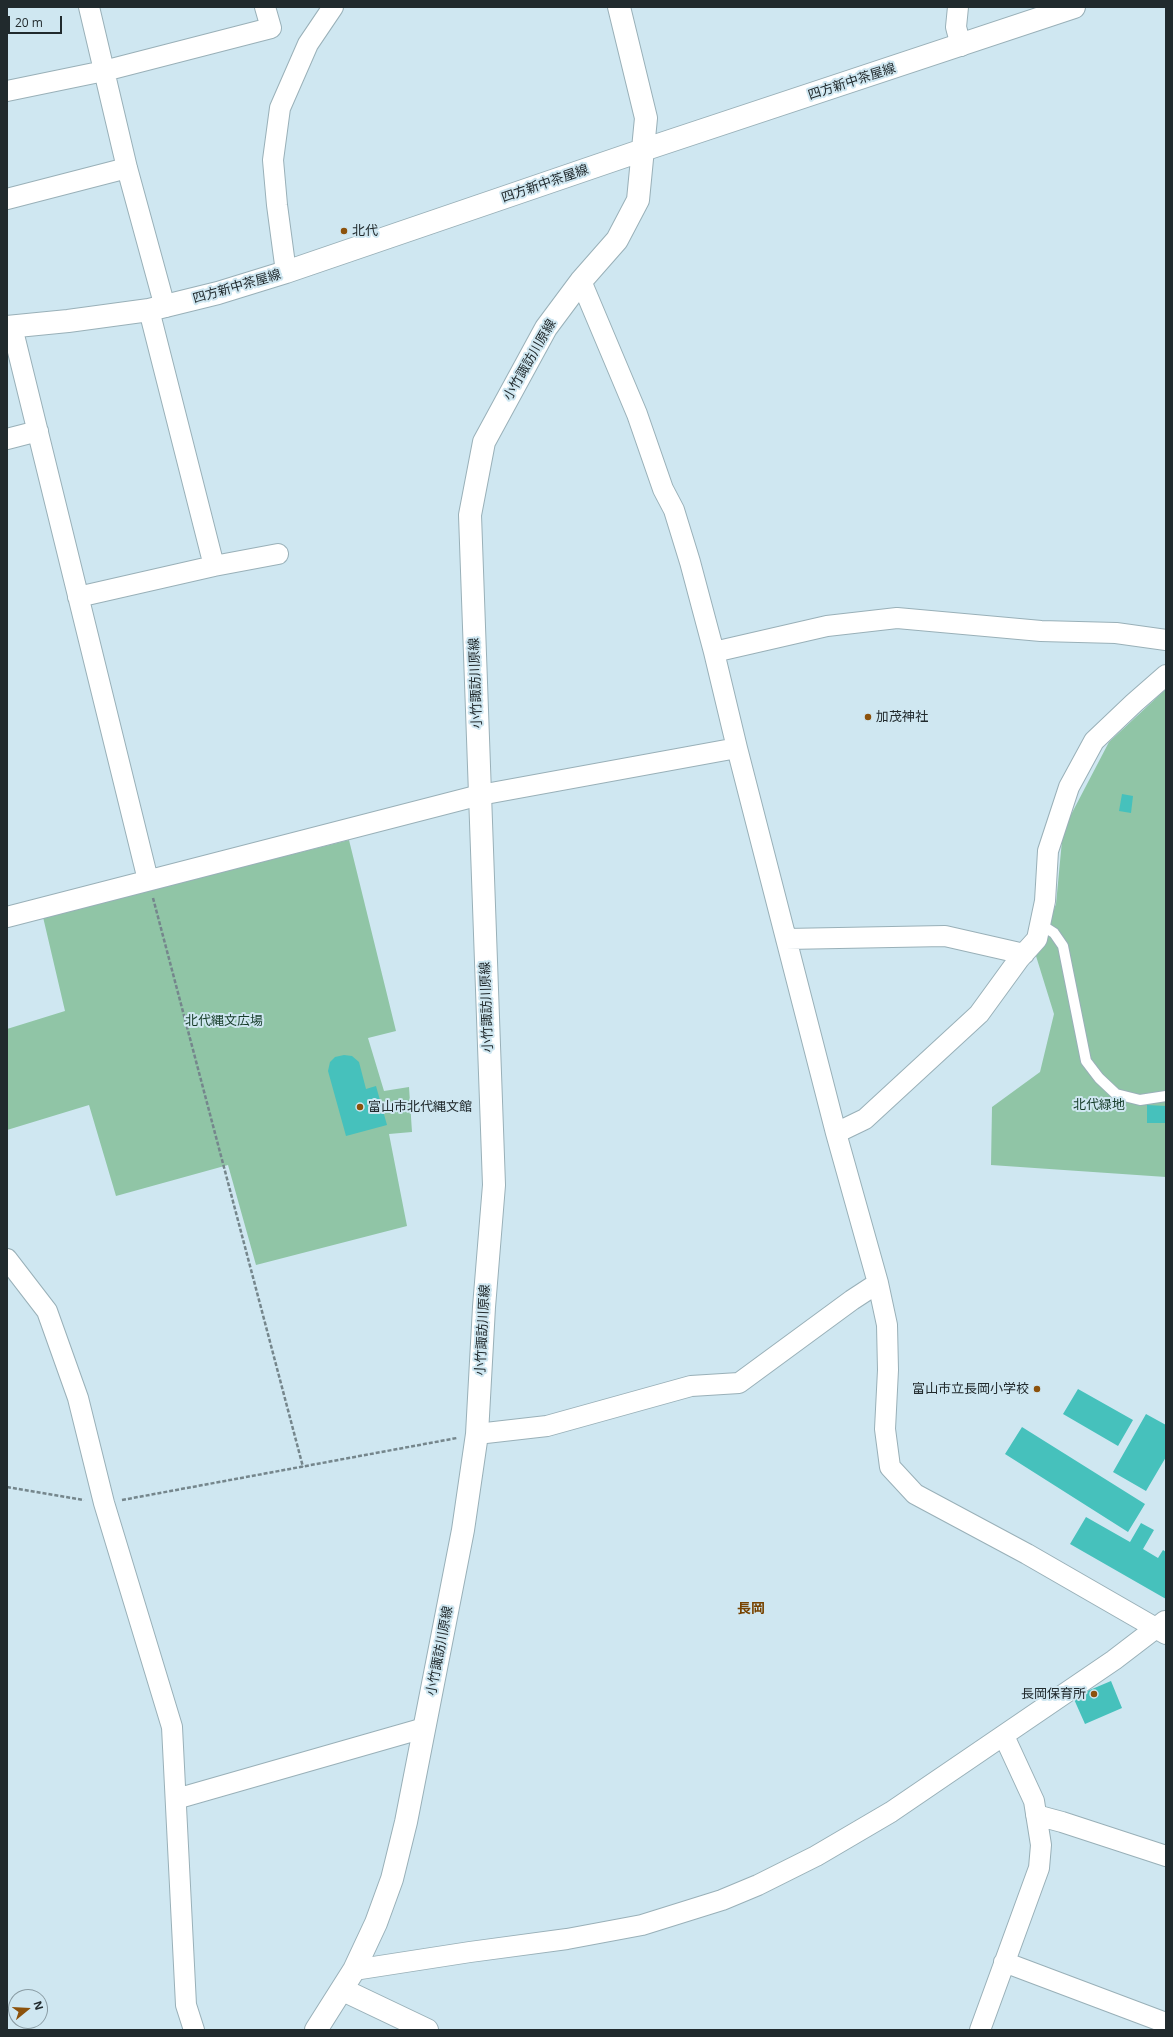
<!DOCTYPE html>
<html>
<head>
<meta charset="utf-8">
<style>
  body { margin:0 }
  #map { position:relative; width:1173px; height:2037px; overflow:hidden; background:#cfe7f1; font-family:"Open Sans",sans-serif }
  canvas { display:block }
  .frame { position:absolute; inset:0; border:8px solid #212a2d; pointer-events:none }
  .north { position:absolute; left:8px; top:1989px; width:40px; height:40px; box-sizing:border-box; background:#cfe7f1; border:1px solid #899ba3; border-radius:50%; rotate:72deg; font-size:11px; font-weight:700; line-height:16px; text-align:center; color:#212a2d }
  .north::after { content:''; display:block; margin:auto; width:14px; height:18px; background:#8c520c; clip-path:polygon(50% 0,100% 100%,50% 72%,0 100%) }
  .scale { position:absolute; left:8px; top:16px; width:54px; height:18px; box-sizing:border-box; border:2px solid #212a2d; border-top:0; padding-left:5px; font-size:12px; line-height:14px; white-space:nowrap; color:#212a2d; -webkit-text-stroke:3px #cfe7f1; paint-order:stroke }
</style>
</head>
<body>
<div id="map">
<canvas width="1173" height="2037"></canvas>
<div class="frame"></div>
<div class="north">N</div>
<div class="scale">20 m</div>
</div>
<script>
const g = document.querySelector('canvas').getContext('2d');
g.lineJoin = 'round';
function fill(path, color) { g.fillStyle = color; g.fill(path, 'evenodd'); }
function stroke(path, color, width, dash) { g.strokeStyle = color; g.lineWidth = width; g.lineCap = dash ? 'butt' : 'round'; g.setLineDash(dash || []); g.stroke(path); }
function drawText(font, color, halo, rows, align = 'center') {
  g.font = font + ' "Open Sans","Noto Sans JP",sans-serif'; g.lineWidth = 4; g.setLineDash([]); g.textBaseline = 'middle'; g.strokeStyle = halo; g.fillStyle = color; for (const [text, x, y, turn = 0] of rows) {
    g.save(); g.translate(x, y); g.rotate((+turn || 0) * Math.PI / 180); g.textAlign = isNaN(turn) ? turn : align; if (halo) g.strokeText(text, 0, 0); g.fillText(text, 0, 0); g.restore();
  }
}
const green = new Path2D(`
  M1166,689V1177L991,1165L992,1107L1040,1072L1054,1014L1036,956L1056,904L1063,830L1109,742Z
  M349,840L396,1031L368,1038L384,1091L409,1087L412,1132L389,1134L407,1226L256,1265L228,1165L116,1196L89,1105L7,1130V1029L65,1011L43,917Z`);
const building = new Path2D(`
  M1122,794L1133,796L1131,813L1119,811Z
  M344,1055L352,1056L359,1062L366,1089L376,1086L387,1125L346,1136L328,1071L330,1062L335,1057Z
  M1147,1105L1166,1106V1123H1147Z
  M1078,1389L1133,1420L1118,1446L1063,1414Z
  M1146,1414L1166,1425V1457L1146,1491L1113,1472Z
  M1022,1427L1145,1504L1128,1532L1005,1454Z
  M1086,1517L1130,1542L1141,1523L1154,1530L1143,1549L1158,1558L1163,1550L1166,1552V1599L1070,1544Z
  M1111,1681L1122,1708L1085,1724L1073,1697Z`);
const path = new Path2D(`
  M153,898L303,1467
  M7,1487L84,1500
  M122,1500L457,1438`);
const service = new Path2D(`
  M1040,924L1054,933L1063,946L1086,1061L1099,1078L1116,1094L1140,1100L1166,1096`);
const minor = new Path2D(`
  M89,7L127,168L165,307
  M958,7L956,27L961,46
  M7,91L104,71L271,28L265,7
  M7,199L127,168
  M286,272L277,205L273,160L280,108L308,44L333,7
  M581,281L637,414L663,489L674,510L690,562L714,652L737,748L836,1133L878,1283L887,1325L888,1370L885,1429L890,1467L915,1494L1027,1554L1166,1634
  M149,310L214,566
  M12,327L148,880
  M7,439L38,431
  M78,597L214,566L278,554
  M714,652L827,626L897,618L1041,631L1116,633L1166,640
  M7,917L480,795L737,748
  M786,939L945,936L1024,954
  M836,1133L865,1119L979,1014L1019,959L1037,939L1045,901L1048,851L1069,787L1094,741L1134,703L1166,675
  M7,1259L47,1311L78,1398L104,1503L172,1727L186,2005L194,2030
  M477,1434L547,1426L691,1386L739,1383L852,1300L878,1283
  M176,1799L424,1728
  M1036,1815L1062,1822L1166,1856
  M1004,1962L1166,2023
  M354,1970L470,1952L567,1939L642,1925L722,1900L758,1885L816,1856L891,1812L1114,1660L1165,1621
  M980,2030L1039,1868L1041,1845L1034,1801L1004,1736`);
const tertiary = new Path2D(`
  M343,1990L427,2030`);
const secondary = new Path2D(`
  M7,327L68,321L149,310L218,293L286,272L643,150L1074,7
  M316,2030L354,1970L376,1923L392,1879L406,1822L463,1530L477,1434L484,1307L494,1185L470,515L484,442L546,328L581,281L617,240L638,200L646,118L619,7`);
const markers = [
  [344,231,4,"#8c520c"],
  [868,717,4,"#8c520c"],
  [360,1107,4,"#8c520c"],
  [1037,1389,4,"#8c520c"],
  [1094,1694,4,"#8c520c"]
];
const streetNames = [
  ["四方新中茶屋線",852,82,-18],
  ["四方新中茶屋線",545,184,-19],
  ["四方新中茶屋線",237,287,-16],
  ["小竹諏訪川原線",530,360,-60],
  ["小竹諏訪川原線",476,683,-92],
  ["小竹諏訪川原線",487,1007,-92],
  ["小竹諏訪川原線",483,1330,-87],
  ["小竹諏訪川原線",440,1651,-79]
];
const poiNames = [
  ["北代",352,231],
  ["加茂神社",876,717],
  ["富山市北代縄文館",368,1107],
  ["富山市立長岡小学校",1029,1389,"right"],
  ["長岡保育所",1086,1694,"right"]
];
const parkNames = [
  ["北代縄文広場",224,1021],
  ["北代緑地",1099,1105]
];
const neighbourhoodNames = [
  ["長岡",751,1609]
];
fill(green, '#90c5a6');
fill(building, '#46c1bc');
stroke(service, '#99b0b8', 12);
stroke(minor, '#99b0b8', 22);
stroke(tertiary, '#99b0b8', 24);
stroke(secondary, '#99b0b8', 24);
stroke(path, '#75868c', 2.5, [4, 2]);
stroke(service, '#fff', 10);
stroke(minor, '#fff', 20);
stroke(tertiary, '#fff', 22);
stroke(secondary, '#fff', 22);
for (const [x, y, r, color] of markers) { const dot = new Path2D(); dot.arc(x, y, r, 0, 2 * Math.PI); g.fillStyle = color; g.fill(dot); stroke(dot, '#cfe7f1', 1.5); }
drawText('13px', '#212a2d', '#cfe7f1', streetNames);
drawText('13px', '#212a2d', '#cfe7f1', poiNames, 'left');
drawText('13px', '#163c29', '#cfe7f1', parkNames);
drawText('bold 14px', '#774300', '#cfe7f1', neighbourhoodNames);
</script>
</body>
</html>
